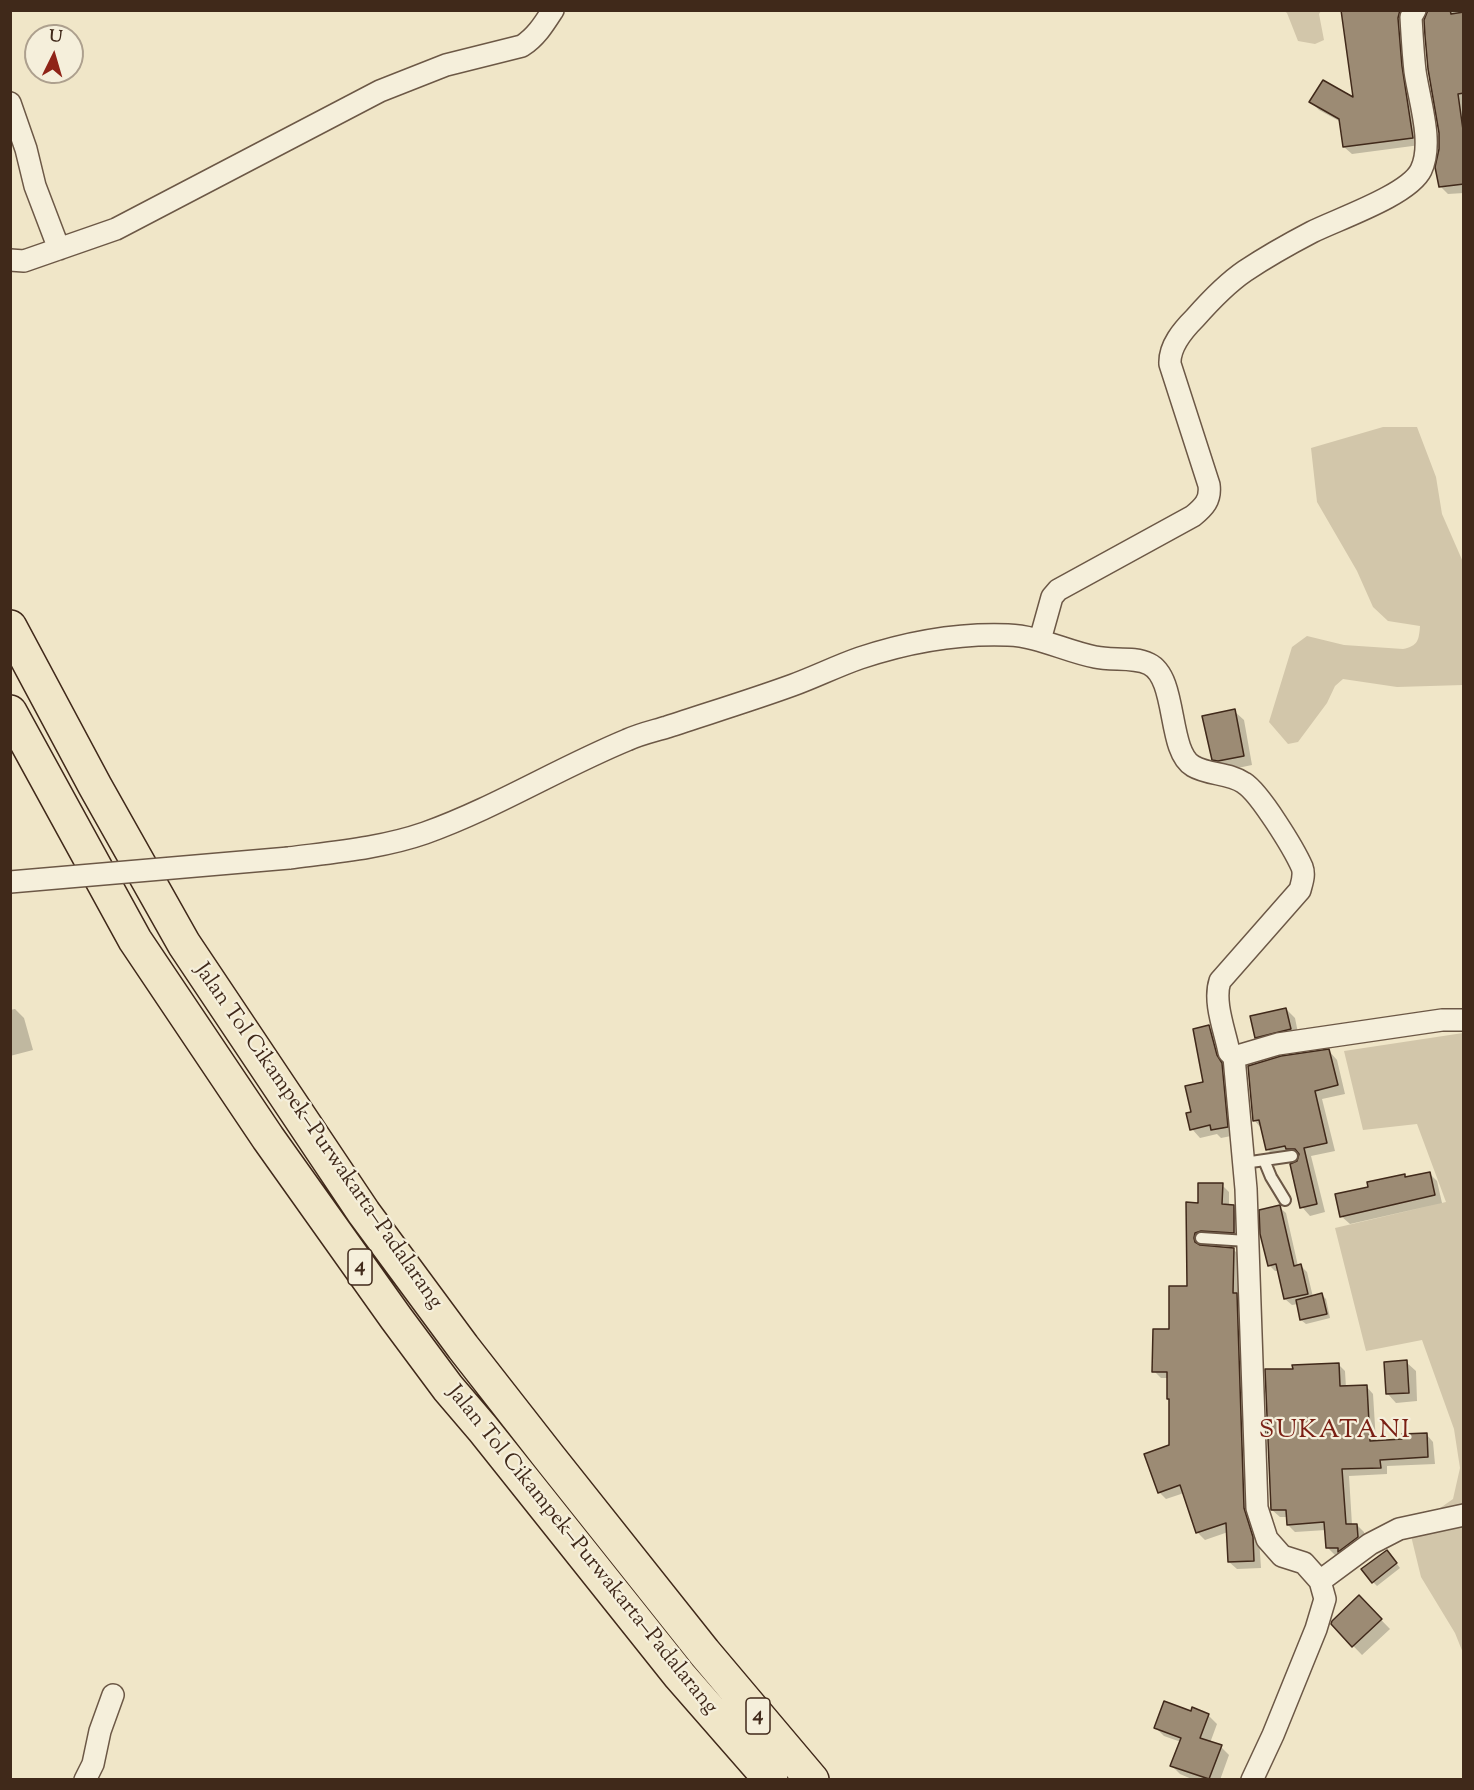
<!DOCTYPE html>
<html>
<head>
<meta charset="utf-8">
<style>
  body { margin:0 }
  #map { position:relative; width:1474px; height:1790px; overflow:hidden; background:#f0e6c8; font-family:"Sorts Mill Goudy",serif }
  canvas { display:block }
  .frame { position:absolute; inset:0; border:12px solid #40291a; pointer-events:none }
  .north { position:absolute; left:24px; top:24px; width:60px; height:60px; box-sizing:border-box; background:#f5efdb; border:2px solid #ada08e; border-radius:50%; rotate:5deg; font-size:16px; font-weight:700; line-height:24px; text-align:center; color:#40291a }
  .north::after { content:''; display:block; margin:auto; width:21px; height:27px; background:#8f2418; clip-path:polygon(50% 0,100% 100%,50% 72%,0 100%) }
</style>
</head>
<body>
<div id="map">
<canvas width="1474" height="1790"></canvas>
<div class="frame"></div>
<div class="north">U</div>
</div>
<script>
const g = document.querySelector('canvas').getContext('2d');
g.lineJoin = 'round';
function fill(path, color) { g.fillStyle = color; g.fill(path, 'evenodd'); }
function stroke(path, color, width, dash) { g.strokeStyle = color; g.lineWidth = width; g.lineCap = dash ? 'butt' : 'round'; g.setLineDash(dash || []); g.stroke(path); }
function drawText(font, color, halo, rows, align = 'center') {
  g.font = font + ' "Sorts Mill Goudy",serif'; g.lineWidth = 4.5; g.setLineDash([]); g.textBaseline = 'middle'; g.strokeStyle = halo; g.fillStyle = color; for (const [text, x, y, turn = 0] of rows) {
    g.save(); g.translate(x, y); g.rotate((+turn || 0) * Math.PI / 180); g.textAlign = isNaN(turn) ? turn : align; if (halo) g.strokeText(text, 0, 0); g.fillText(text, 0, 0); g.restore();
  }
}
const green = new Path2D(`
  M1284,11H1321L1319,14L1324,40L1315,44L1298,41L1287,13Z
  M1383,427H1417L1436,477L1442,514L1463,562V685L1397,687L1343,679L1335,686L1327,703L1298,742L1288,744L1269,722L1292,647L1307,636L1344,645L1403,649C1418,646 1419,640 1420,626L1388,621L1373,607L1357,571L1317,502L1311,448Z
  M1463,1033V1653L1455,1633L1421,1577L1412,1540L1414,1519L1436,1511L1453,1499L1460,1468L1454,1429L1422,1340L1366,1351L1335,1228L1446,1202L1417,1124L1363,1130L1344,1051Z`);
const shadow = new Path2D(`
  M1342,10H1404L1420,145L1352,154L1344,147L1341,122L1319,110L1311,102L1355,100Z
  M1445,10H1464V193L1448,194L1441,187Z
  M1234,711L1244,720L1252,765L1228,770L1223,768L1214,759Z
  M15,1009L24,1018L33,1050L10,1056V1010Z
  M1286,1009L1295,1018L1299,1038L1265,1046L1256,1037Z
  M1209,1027L1218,1036L1225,1065L1236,1135L1221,1138L1217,1134L1200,1138L1192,1129L1193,1113L1204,1083Z
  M1329,1051L1337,1060L1345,1094L1322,1099L1335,1151L1311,1156L1325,1212L1310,1216L1302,1207L1300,1157L1276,1158L1267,1149L1262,1129L1254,1120Z
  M1429,1173L1437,1181L1442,1203L1350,1224L1341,1216L1370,1188L1404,1176L1407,1178Z
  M1222,1185L1229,1192V1206H1233L1240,1213L1241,1239L1202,1240L1200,1247L1233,1249L1240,1256L1261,1568L1237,1569L1229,1562L1228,1532L1205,1540L1198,1533L1184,1493L1166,1499L1159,1492L1171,1446L1168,1378H1161L1154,1371L1189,1287L1187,1204H1200Z
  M1279,1207L1286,1213L1298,1266H1301L1307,1272L1313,1297L1322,1295L1326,1299L1330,1318L1306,1324L1301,1320L1298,1304L1292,1305L1285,1299L1279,1271H1275L1269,1265Z
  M1406,1362L1416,1371L1417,1401L1396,1403L1387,1393Z
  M1338,1364L1345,1371L1346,1388L1366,1386L1373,1394L1376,1442L1404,1440L1426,1434L1433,1442L1435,1464L1387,1466V1474L1349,1476L1352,1525H1357L1364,1532L1365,1545L1344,1555H1335L1328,1548L1326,1530L1295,1532L1288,1525V1517H1280L1272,1510L1294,1371Z
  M1391,1556L1400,1568L1377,1586L1373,1582Z
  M1359,1597L1390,1629L1362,1655L1332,1624Z
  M1192,1713L1208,1715L1217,1724L1210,1743L1221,1747L1229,1755L1220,1780H1194L1180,1774L1172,1766L1181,1742L1164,1736L1155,1727Z`);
const building = new Path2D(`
  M1341,10H1400L1398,18L1402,66L1413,138L1343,147L1339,119L1309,102L1323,80L1353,97Z
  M1428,10H1450L1451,14L1464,12V93L1458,94L1464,137V184L1439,187L1435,167L1439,149V133L1428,69L1425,36L1424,20Z
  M1235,709L1244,756L1218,761L1212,760L1202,716Z
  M1286,1008L1291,1029L1255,1038L1250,1016Z
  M1209,1025L1217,1055L1222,1063L1228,1127L1211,1130L1210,1125L1190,1130L1186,1113L1191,1112L1185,1086L1203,1082L1193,1029Z
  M1329,1049L1338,1085L1315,1091L1327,1143L1304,1148L1317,1204L1300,1208L1290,1164L1297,1161L1299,1154L1295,1149H1286L1285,1146L1266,1150L1259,1120L1253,1121L1248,1066L1281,1056Z
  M1430,1172L1435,1195L1340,1217L1335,1194L1368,1187L1367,1182L1405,1174V1177Z
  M1198,1183H1223L1222,1204L1234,1205V1233L1201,1231L1195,1233L1194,1238L1195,1242L1200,1245L1234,1248L1233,1293H1237L1244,1508L1253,1537L1254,1561L1228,1562L1226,1523L1196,1533L1180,1485L1158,1493L1144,1454L1169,1445V1399H1167V1372H1152L1153,1329H1169V1286H1187L1186,1202L1198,1203Z
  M1280,1205L1294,1266L1301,1264L1308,1294L1284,1299L1276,1264L1268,1266L1260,1234L1259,1210Z
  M1322,1293L1327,1314L1300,1320L1296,1300Z
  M1407,1360L1409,1393L1386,1394L1384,1362Z
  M1339,1363L1340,1386L1367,1385L1370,1441L1402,1439V1434L1427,1433L1428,1457L1380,1460L1381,1468L1342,1469L1346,1524H1357L1358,1537L1338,1552V1548H1326L1324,1522L1287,1525L1286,1510H1271L1265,1369H1293L1292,1365Z
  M1387,1550L1397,1563L1372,1583L1361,1569Z
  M1359,1595L1382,1619L1352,1647L1331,1624L1332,1621Z
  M1164,1701L1191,1711L1192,1707L1209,1714L1200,1738L1222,1745L1209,1779L1170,1766L1181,1738L1154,1728Z`);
const service = new Path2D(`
  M1264,1160L1271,1177L1285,1200
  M1244,1163L1292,1156
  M1201,1238L1247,1241`);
const minor = new Path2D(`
  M10,103L26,149L35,186L59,249
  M10,260L24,261L116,229L380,91L446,65L522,46C536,37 544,24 553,10
  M1040,640L1052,597L1058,590L1193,516C1204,507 1211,500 1209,485L1170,364C1169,346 1183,330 1195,318C1210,301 1226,284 1245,271C1266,257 1289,244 1312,232C1338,219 1409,195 1421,170C1434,143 1419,100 1415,71C1413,53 1412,35 1411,17L1415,10
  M289,858C335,852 382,848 425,833C495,808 559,768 627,740C640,734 654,731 667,727C709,713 752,700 793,685C815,677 837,666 860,658C908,642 958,633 1008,635C1038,636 1065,651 1095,657C1112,661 1133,656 1149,664C1178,678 1167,751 1193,766C1208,775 1230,773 1244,783C1260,793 1294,849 1302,867C1305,875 1302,882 1300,890L1220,981C1213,1002 1225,1031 1229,1052L1234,1057L1246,1189L1257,1508L1267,1539L1282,1556L1304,1563L1320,1581
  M1234,1057L1278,1044L1442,1020H1464
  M85,1780L93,1764L100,1731L113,1695
  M1252,1780L1273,1735L1316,1629L1325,1599L1320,1581L1370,1544L1399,1529L1464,1515`);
const motorway = new Path2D(`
  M10,627L95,786L184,944L364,1213L463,1347L549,1457L704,1652L812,1780
  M10,712L135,940L268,1138L396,1318L448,1388L483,1429L680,1676L771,1780`);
const minorBridge = new Path2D(`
  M10,882L289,858`);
const shields = [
  [360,1267,24],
  [758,1716,24]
];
const shieldNames = [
  ["4",360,1267],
  ["4",758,1716]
];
const streetNames = [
  ["Jalan Tol Cikampek–Purwakarta–Padalarang",317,1137,55],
  ["Jalan Tol Cikampek–Purwakarta–Padalarang",581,1551,51]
];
const quarterNames = [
  ["SUKATANI",1335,1433]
];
fill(green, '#d2c6aa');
fill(shadow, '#0003');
fill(building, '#9c8b74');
stroke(building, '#40291a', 1.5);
stroke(service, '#6c5846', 14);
stroke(minor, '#6c5846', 24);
stroke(motorway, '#40291a', 36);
stroke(service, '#f5efdb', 10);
stroke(minor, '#f5efdb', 21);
stroke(motorway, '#f0e6c8', 33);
stroke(minorBridge, '#6c5846', 24, []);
stroke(minorBridge, '#f5efdb', 21);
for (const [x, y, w] of shields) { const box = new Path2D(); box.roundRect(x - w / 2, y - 18, w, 36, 4.5); g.fillStyle = '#f5efdb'; g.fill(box); stroke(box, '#40291a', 1.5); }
drawText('bold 21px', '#40291a', null, shieldNames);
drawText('22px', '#40291a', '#f5efdb', streetNames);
g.letterSpacing = '1.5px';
drawText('26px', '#7a1f14', '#f5efdb', quarterNames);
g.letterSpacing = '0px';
</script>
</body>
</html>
